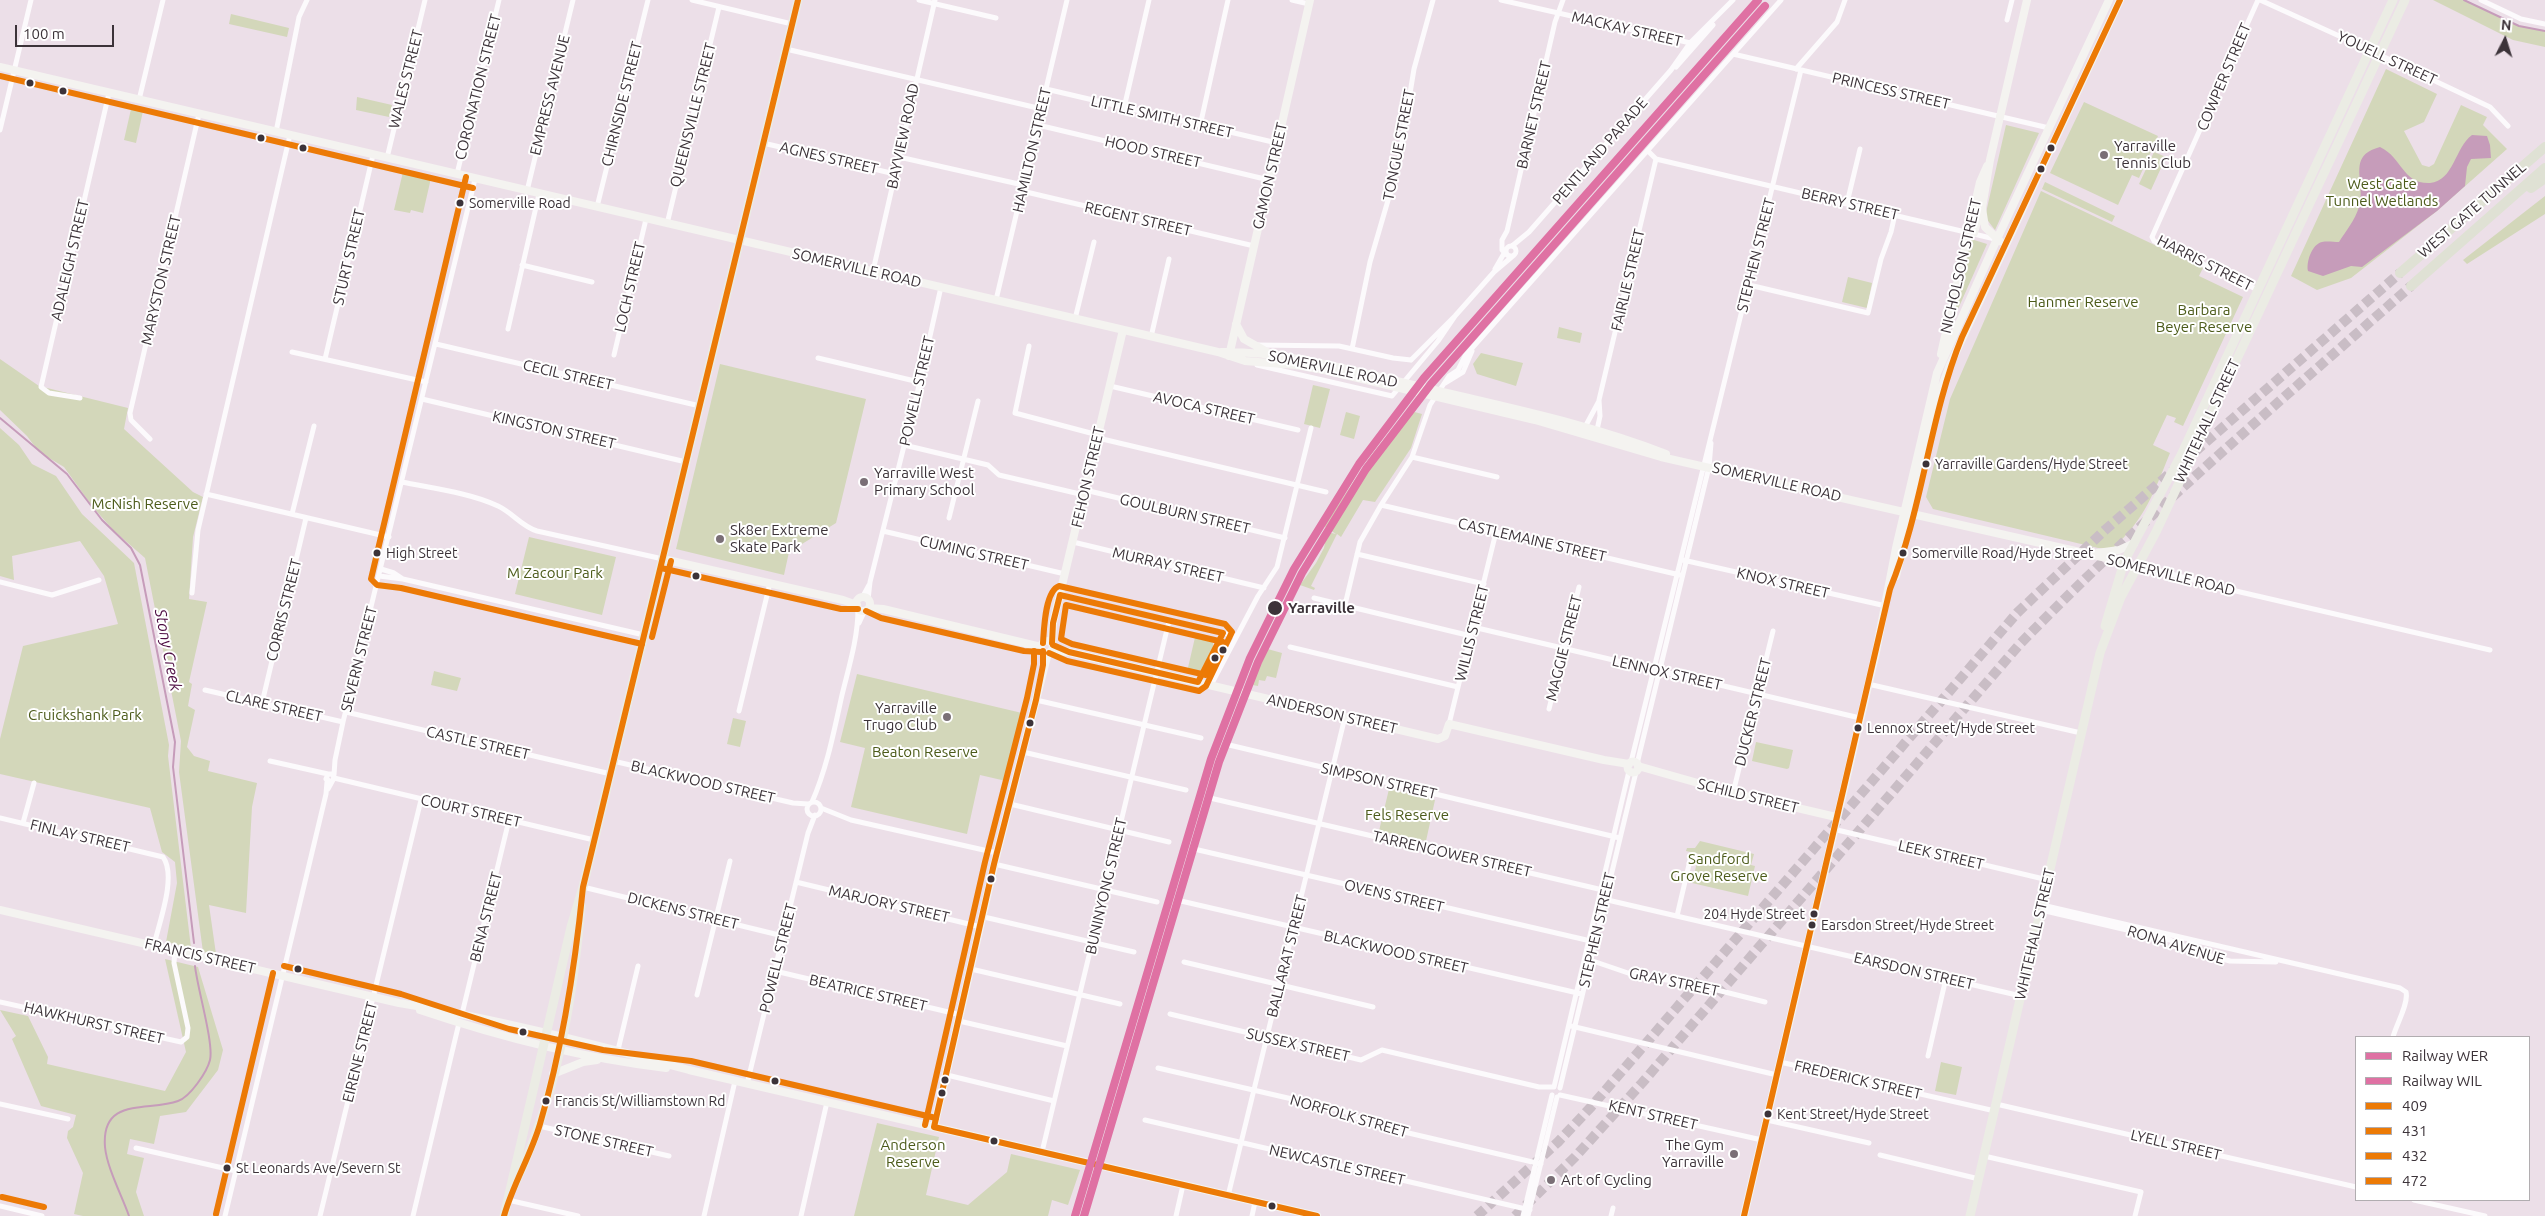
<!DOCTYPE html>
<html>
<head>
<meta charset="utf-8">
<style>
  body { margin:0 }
  #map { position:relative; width:2545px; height:1216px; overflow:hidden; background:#ecdfe8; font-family:Ubuntu,sans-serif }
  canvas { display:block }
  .legend { position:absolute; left:2355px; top:1036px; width:175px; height:165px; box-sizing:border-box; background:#fff; border:1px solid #b1adb0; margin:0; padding:6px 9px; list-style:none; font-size:15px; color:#3c3339 }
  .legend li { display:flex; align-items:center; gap:10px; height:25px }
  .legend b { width:25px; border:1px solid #b1adb0 }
  .north { position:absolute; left:2480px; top:15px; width:50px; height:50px; -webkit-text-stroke:4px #fff; paint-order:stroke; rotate:5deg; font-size:14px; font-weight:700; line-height:20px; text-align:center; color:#3c3339 }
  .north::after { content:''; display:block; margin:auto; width:18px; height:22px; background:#3c3339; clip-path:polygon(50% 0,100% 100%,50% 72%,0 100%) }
  .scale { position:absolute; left:15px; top:25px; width:99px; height:22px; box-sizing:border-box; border:2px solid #3c3339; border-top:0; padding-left:6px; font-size:15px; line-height:18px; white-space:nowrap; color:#3c3339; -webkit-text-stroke:4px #fff; paint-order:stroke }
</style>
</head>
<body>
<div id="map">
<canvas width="2545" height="1216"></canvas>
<ul class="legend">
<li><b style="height:6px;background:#df71a3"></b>Railway WER</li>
<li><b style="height:6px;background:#df71a3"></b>Railway WIL</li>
<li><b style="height:6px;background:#ec7a06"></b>409</li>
<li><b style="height:6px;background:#ec7a06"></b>431</li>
<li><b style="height:6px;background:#ec7a06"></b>432</li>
<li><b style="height:6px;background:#ec7a06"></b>472</li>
</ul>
<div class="north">N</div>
<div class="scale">100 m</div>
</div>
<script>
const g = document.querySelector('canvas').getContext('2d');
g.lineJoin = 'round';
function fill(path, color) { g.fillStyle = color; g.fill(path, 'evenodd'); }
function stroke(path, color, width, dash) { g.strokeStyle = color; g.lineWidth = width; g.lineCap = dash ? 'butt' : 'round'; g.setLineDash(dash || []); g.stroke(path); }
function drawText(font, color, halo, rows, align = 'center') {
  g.font = font + ' Ubuntu,sans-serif'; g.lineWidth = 4; g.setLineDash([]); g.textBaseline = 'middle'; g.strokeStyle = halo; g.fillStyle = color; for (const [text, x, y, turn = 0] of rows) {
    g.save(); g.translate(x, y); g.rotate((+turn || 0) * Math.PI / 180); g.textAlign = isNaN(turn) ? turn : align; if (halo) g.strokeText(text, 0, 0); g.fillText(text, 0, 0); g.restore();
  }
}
const green = new Path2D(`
  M2433,0H2464L2519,26L2545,31V47L2513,40Z
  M231,14L289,28L287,37L229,24Z
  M2386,69L2437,94L2424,122L2404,131L2422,165L2429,167L2434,164L2461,105L2487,117L2483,125L2507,149L2437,211L2351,278L2317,290L2291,276Z
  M357,97L392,105L389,117L356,110Z
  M2084,102L2158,136L2139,178L2132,175L2118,205L2050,173Z
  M131,109L143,111L136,143L124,140Z
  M2006,125L2039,133L1995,230L1985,217Z
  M2154,152L2166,157L2151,190L2139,184Z
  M403,172L431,178L423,213L411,210L410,213L394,210Z
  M2045,182L2115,216L2112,222L2042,189Z
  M2041,191L2203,268L2199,276L2243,297L2183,426L2174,422L2176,418L2167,415L2153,445L2170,453C2153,494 2146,518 2112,549L2098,548L1933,509L1926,497L1950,399Z
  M2545,196V214L2467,264L2463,260Z
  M1971,239L1987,244L1950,327Z
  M1848,277L1872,283L1867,308L1842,302Z
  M1559,327L1582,333L1580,343L1557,338Z
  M1481,353L1523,363L1516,386L1477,374L1473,364Z
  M0,359L39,386L128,408L124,429L193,492L203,497L193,537L189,599L207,602L189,682L192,684L188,706L195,710L187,747L194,756L210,761L208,771L257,783L252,807L246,913L209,905L216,954L203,952L179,772L181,741L145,558L113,530L92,506L64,467L39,452L27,436L0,410Z
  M720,364L866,399L836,523L789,552L784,575L676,549Z
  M1313,385L1330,389L1320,428L1304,424Z
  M1407,410L1422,414L1411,448L1375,502L1363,500L1341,537L1337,534L1311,586L1315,588L1314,590L1300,585L1316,563L1324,548L1327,532L1336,534L1324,526L1370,457Z
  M1346,412L1360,416L1354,439L1340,435Z
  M0,428L19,445L32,464L56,476L82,514L134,563L169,745L168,756L191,948L166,942L177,883L175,862L162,852L150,808L0,774V739L23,646L118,624L104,576L80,541L12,556L14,580L0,576Z
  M529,537L616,557L602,615L515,594Z
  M1196,633L1206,635L1213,643V648L1198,675L1187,672Z
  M1264,648L1282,653L1276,678L1267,676L1265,681L1259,680L1258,686L1247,684Z
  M434,671L461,678L457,691L431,685Z
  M857,674L1022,713L1006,781L980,775L967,834L851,807L865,748L840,742Z
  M733,718L746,721L740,747L727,744Z
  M1756,742L1793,750L1789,768L1787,769L1752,761Z
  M1389,789L1435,800L1426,841L1379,831Z
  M1700,841L1754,854L1751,865L1755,866L1748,896L1692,883L1699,854L1686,851L1687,848H1695Z
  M165,959L198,967L223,1050L218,1070L186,1112L160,1116L154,1144L130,1139L127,1154L144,1158L136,1192L144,1216H83L74,1214L83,1173L67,1138L68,1131L73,1127L76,1115L41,1106L12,1039L16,1036L0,1010L28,1016L48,1057L47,1064L165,1091L186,1052Z
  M1941,1062L1962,1067L1956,1095L1935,1091Z
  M877,1123L939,1137L926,1195L968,1205L1007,1172L1011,1154L1080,1170L1068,1205L1052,1200L1048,1216H854Z`);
const water = new Path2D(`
  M2472,135L2487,136L2490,145L2491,158L2471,159L2467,167L2465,186L2437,211L2362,267L2351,266L2323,276L2308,271C2306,262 2312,244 2322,242C2327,241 2334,242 2339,242C2346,231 2355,220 2359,207C2367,183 2345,156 2380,147C2403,158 2402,184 2430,183C2454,181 2455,147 2472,135Z`);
const stream = new Path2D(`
  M2464,0L2519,26L2545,31
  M0,418L67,474L102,520L131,548L140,565L175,742L173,767L194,943
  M129,1216C122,1196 107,1168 105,1147C101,1096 149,1112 178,1101C190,1097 207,1072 210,1060C214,1043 197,987 195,966`);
const highwayTunnel = new Path2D(`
  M1477,1216L1558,1142L1591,1107L2017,613L2105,530L2400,273
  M1515,1216L1575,1157L1642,1083L2019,645C2142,518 2278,403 2411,286`);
const street = new Path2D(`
  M692,0L792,24
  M919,0L996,18
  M1292,0L1309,4
  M1501,0L1695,44
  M2260,0L2370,50
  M2481,0L2521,19L2545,24
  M2007,20L2012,0
  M786,49L1042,109
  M1733,54L2049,128
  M2380,55L2490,107L2508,126
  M1676,67L1713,25
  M1796,69L1837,22L1845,0
  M1046,89L1277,143
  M139,100L163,0
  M1124,108L1149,0
  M1038,125L1269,180
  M1200,126L1228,0
  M0,130L31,0
  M276,132L299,17L307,0
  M763,143L895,174
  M1648,151L1656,159L1995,239
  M899,157L1023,185
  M387,158L425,0
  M457,174L499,0
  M527,191L573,0
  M1022,191L1254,246
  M1847,203L1860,149
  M597,207L648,0
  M667,224L719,7
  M1506 251a5 5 0 1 1 10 0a5 5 0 1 1-10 0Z
  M1512,246L1529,232L1671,70L1690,43L1733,0
  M1507,255L1502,250V240L1507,231L1555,22L1563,0
  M522,265L592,282
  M1495,269L1506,250
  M873,271L935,0
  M1749,285L1868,313L1881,259L1891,232L1895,214
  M2258,290L2154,241L2152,237L2258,0
  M996,300L1067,0
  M1075,319L1094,242
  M508,329L539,194
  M1151,337L1169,259
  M436,344L700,406
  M1255,345L1339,346L1393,358L1411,360
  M1029,346L1015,413L1098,435
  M1352,349L1370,262L1398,166L1414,69L1433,0
  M292,352L426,382
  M614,355L646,219
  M818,358L919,382
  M325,359L373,155
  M1411,360L1455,316L1494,272L1514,255
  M1257,365L1392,396L1438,341L1455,316
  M1458,370L1465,356L1781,0
  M1445,383L1463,372L1472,351
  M1110,386L1298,430
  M80,398L49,393L41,387L109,93
  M422,399L686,462
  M1585,427L1599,401
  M1597,430L1600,416L1599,400L1656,159
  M1098,438L1326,492
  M150,439L131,420L130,413L199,114
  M904,445L988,465L999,475L1084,495
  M1412,457L1497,477
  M402,482C431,488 471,493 498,506C513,513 521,526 537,531L663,559
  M1085,490L1285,538
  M206,494L389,537
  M1381,505L1680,575
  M292,514L314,426
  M949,518L978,401
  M883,531L1065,574
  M1073,542L1264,588
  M1357,554L1484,584
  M1683,560L1886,606
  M2138,565L2223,588L2490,650
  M381,569L394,573L403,579
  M379,576L403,579L644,635
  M0,582L52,595L99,580
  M192,593L198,530L290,135
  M1060,595L1236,636
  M862,598L869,585
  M1314,598L1471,636
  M868,600L870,582L917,394L941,287
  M1345,605L1360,542L1381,505L1412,457L1430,405L1449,376L1458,370
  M859,623L865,610
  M1473,627L1860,718
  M1290,647L1458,687
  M1868,684L2081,733
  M1211,685L1258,596L1277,567L1311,428
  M205,690L343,722
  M1036,700L1201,738
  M262,703L306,518
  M1549,709L1579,587
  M739,711L770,583
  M346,712L611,774
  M1449,724L1496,532
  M1225,744L1620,838
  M1023,752L1186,790
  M270,761L328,774
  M613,761L793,803L808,804
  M1631,762L1801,70
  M1637,764L1709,467L1711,443
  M334,775L335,760L343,722L475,179
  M334,778L594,840
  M328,789L334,778L332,774H328L326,779L331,782
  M1733,793L1773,631
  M1210,798L1607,891
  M812,802C827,768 834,731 842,695C849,666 858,638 858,609
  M807 809a7 7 0 1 1 14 0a7 7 0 1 1-14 0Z
  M1010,804L1169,842
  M821,808L851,820L997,853
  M0,818L163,857C177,876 159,923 154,945
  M23,823L34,783
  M1833,829L2048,880
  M1194,849L1595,942
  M994,864L1157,902
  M796,882L981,927
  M583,887L783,936
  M1599,898L2021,996
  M1181,901L1582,994
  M2042,905L2400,988L2406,992C2409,1003 2396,1025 2393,1037
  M2041,910L2170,940L2203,954L2230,961L2276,962
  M1677,916L1691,856
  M984,917L1134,952
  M2189,940L2203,952
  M1587,959L1628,973L1705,987L1765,1002
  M1184,962L1373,1007
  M971,969L1120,1004
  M775,971L961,1015
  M697,995L730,861
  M0,1002L181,1042L187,1037L188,1028L174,963L175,950
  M462,1014L509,820
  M1170,1014L1361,1060L1382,1050L1539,1087H1553
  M959,1021L1067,1046
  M1571,1026L1777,1075
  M618,1050L638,966
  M1928,1056L1946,978
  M1780,1062L1995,1111
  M1158,1068L1344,1111L1370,1124L1541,1164
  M947,1075L1054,1101
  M747,1084L808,833L815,815
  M1554,1087L1629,771
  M1560,1088L1636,772
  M1560,1095L1762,1140
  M0,1104L68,1119
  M1996,1104L2356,1187
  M1145,1120L1530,1210
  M1767,1120L1869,1143
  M539,1126L669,1156
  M136,1148L236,1171
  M1042,1152L1169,621
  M1880,1155L1979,1179
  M1984,1156L2141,1192L2135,1216
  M1228,1196L1345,717
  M508,1200L578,1216
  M2414,1200L2485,1216
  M0,1206L42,1216
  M225,1216L326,794L327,782
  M320,1216L421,800
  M413,1216L459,1023
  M704,1216L735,1081
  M801,1216L827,1102
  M1176,1216L1183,1185
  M1252,1216L1255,1202
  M1523,1216L1552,1095
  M1528,1216L1557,1097
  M1611,1216L1613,1208`);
const secondary = new Path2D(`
  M0,67L1218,352L1245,361L1296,365L1324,370L1535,420L1661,457L2124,562
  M1974,233L1980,211
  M2000,241L1985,227L1982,208L1990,160L2027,0
  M1236,324L1244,339L1269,353
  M1221,352C1289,351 1356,372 1422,387C1504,407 1587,423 1666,454
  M1941,354L1980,182L1987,166
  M1229,356L1310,0
  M2097,553L2119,550L2134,543
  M663,559L843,600L857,605
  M1896,576L1941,389L1949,367L2120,0
  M856 604a7 7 0 1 1 14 0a7 7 0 1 1-14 0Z
  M869,608L883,609L1041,647
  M1041 647a6 6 0 1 1 12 0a6 6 0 1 1-12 0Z
  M1052,643L1053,623L1123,330
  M1051,651L1069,652L1438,739L1445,736L1449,724L1604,760L1629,764
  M1627.5 767a5.5 5.5 0 1 1 11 0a5.5 5.5 0 1 1-11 0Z
  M1638,766L1733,793L1836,817
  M0,910L399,1003C497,1019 594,1044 689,1070L1317,1216
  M420,1010C500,1037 582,1058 666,1068
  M553,1074L583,1062L597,1060
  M934,1127L997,853L1048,653
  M1744,1216L1876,652L1896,548L1937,373L1997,239L2109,0`);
const primary = new Path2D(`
  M2105,626L2124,562L2182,453L2393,0
  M514,1186C556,1099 573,1001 581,906
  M504,1216L571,927L583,887L798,0
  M1970,1216L2093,683L2100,653L2121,597L2156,532L2405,0`);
const highway = new Path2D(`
  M2531,188L2545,178
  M2400,273L2545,147
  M2411,286L2545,168`);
const bus1 = new Path2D(`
  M1052,643L1053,623L1060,595L1223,633L1198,682L1069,652L1053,645
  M934,1127L994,864L1036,700L1043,665V651
  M934,1127L1317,1216
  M1744,1216L1890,589C1923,508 1929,418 1962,337L2120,0`);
const bus2 = new Path2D(`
  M0,76L473,188
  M466,177L371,579L377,585L401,588L642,644
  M661,568L841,609H858
  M1066,605L1223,642L1206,675L1072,644L1061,639Z
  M866,611L881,618L1024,651L1041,652
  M652,637L671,561`);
const bus3 = new Path2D(`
  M1043,643C1044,629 1045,591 1059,586L1225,624L1232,632L1206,686L1199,691L1067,661L1049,653
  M284,966L401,994L509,1029L603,1050L691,1061L936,1118
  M925,1125L985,862L1027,698L1034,664V651
  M2,1197L44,1207
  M216,1214L273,973`);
const bus4 = new Path2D(`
  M504,1216C513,1184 531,1155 540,1124C563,1046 575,967 583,887L798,0`);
const rail1 = new Path2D(`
  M1075,1216L1211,759L1250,658L1294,569L1359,464L1424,378L1758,0`);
const rail2 = new Path2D(`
  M1084,1216L1219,762L1258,662L1302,573L1366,469L1431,384L1765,6`);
const markers = [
  [30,83,4.5,"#3c3339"],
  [63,91,4.5,"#3c3339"],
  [261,138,4.5,"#3c3339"],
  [303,148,4.5,"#3c3339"],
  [2051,148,4.5,"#3c3339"],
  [2104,155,5,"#7a6f76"],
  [2041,169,4.5,"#3c3339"],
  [460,203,4.5,"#3c3339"],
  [1926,464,4.5,"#3c3339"],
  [864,482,5,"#7a6f76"],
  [720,539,5,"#7a6f76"],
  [377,553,4.5,"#3c3339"],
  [1903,553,4.5,"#3c3339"],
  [696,576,4.5,"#3c3339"],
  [1275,608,8,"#3c3339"],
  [1223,650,4.5,"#3c3339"],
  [1215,658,4.5,"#3c3339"],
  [947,717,5,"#7a6f76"],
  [1030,723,4.5,"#3c3339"],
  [1858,728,4.5,"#3c3339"],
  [991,879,4.5,"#3c3339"],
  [1814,914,4.5,"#3c3339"],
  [1812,925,4.5,"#3c3339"],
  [298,969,4.5,"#3c3339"],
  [523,1032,4.5,"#3c3339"],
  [945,1080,4.5,"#3c3339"],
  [775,1081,4.5,"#3c3339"],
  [942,1093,4.5,"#3c3339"],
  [546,1101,4.5,"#3c3339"],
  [1768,1114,4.5,"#3c3339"],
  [994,1141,4.5,"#3c3339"],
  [1734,1154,5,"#7a6f76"],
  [227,1168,4.5,"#3c3339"],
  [1551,1180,5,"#7a6f76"],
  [1272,1206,4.5,"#3c3339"]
];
const busNames = [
  ["Somerville Road",469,203],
  ["Yarraville Gardens/Hyde Street",1935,464],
  ["High Street",386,553],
  ["Somerville Road/Hyde Street",1912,553],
  ["Lennox Street/Hyde Street",1867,728],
  ["204 Hyde Street",1805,914,"right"],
  ["Earsdon Street/Hyde Street",1821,925],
  ["Francis St/Williamstown Rd",555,1101],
  ["Kent Street/Hyde Street",1777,1114],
  ["St Leonards Ave/Severn St",236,1168]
];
const streetNames = [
  ["MACKAY STREET",1627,29,13],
  ["YOUELL STREET",2387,58,25],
  ["COWPER STREET",2224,77,-67],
  ["WALES STREET",406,79,-76],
  ["CORONATION STREET",478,87,-76],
  ["PRINCESS STREET",1891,91,13],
  ["EMPRESS AVENUE",550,95,-76],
  ["CHIRNSIDE STREET",622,104,-76],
  ["QUEENSVILLE STREET",693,115,-76],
  ["BARNET STREET",1534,115,-77],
  ["LITTLE SMITH STREET",1162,117,13],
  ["BAYVIEW ROAD",903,136,-78],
  ["TONGUE STREET",1399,145,-79],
  ["HAMILTON STREET",1032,150,-77],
  ["PENTLAND PARADE",1600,151,-49],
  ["HOOD STREET",1153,152,13],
  ["AGNES STREET",829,158,13],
  ["GAMON STREET",1270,176,-77],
  ["BERRY STREET",1850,204,13],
  ["WEST GATE TUNNEL",2472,210,-41],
  ["REGENT STREET",1138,219,13],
  ["STEPHEN STREET",1756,255,-76],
  ["STURT STREET",349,257,-77],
  ["ADALEIGH STREET",70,260,-77],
  ["HARRIS STREET",2205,263,27],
  ["NICHOLSON STREET",1961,266,-77],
  ["SOMERVILLE ROAD",857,268,13],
  ["MARYSTON STREET",161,280,-77],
  ["FAIRLIE STREET",1628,280,-77],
  ["LOCH STREET",630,287,-77],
  ["SOMERVILLE ROAD",1333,369,12],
  ["CECIL STREET",568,375,13],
  ["POWELL STREET",917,391,-77],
  ["AVOCA STREET",1204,408,13],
  ["WHITEHALL STREET",2207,421,-65],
  ["KINGSTON STREET",554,430,13],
  ["FEHON STREET",1088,477,-77],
  ["SOMERVILLE ROAD",1777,482,13],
  ["GOULBURN STREET",1185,514,13],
  ["CASTLEMAINE STREET",1532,540,13],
  ["CUMING STREET",974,553,13],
  ["MURRAY STREET",1168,565,13],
  ["SOMERVILLE ROAD",2171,575,14],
  ["KNOX STREET",1783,583,13],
  ["CORRIS STREET",284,610,-76],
  ["WILLIS STREET",1472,633,-76],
  ["MAGGIE STREET",1564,648,-76],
  ["SEVERN STREET",359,659,-76],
  ["LENNOX STREET",1667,673,13],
  ["CLARE STREET",274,706,13],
  ["DUCKER STREET",1753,712,-76],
  ["ANDERSON STREET",1332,714,13],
  ["CASTLE STREET",478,743,13],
  ["SIMPSON STREET",1379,781,13],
  ["BLACKWOOD STREET",703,782,13],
  ["SCHILD STREET",1748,796,14],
  ["COURT STREET",471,811,13],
  ["FINLAY STREET",80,836,13],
  ["TARRENGOWER STREET",1452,854,13],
  ["LEEK STREET",1941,855,13],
  ["BUNINYONG STREET",1106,886,-77],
  ["OVENS STREET",1394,896,13],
  ["MARJORY STREET",889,904,13],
  ["DICKENS STREET",683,911,14],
  ["BENA STREET",486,917,-76],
  ["STEPHEN STREET",1597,930,-77],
  ["WHITEHALL STREET",2035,934,-77],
  ["RONA AVENUE",2176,945,17],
  ["BLACKWOOD STREET",1396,952,13],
  ["FRANCIS STREET",200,956,13],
  ["BALLARAT STREET",1287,956,-76],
  ["POWELL STREET",778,958,-76],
  ["EARSDON STREET",1914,971,13],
  ["GRAY STREET",1674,982,12],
  ["BEATRICE STREET",868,993,13],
  ["HAWKHURST STREET",94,1023,13],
  ["SUSSEX STREET",1298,1045,13],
  ["EIRENE STREET",360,1052,-76],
  ["FREDERICK STREET",1858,1080,13],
  ["KENT STREET",1653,1115,13],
  ["NORFOLK STREET",1349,1116,16],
  ["STONE STREET",604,1141,13],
  ["LYELL STREET",2176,1145,13],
  ["NEWCASTLE STREET",1337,1165,13]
];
const poiNames = [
  ["Yarraville",2114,146],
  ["Tennis Club",2114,163],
  ["Yarraville West",874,473],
  ["Primary School",874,490],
  ["Sk8er Extreme",730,530],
  ["Skate Park",730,547],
  ["Yarraville",937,708,"right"],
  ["Trugo Club",937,725,"right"],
  ["The Gym",1724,1145,"right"],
  ["Yarraville",1724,1162,"right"],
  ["Art of Cycling",1561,1180]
];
const parkNames = [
  ["West Gate",2382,184],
  ["Tunnel Wetlands",2382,201],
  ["Hanmer Reserve",2083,302],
  ["Barbara",2204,310],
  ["Beyer Reserve",2204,327],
  ["McNish Reserve",145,504],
  ["M Zacour Park",555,573],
  ["Cruickshank Park",85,715],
  ["Beaton Reserve",925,752],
  ["Fels Reserve",1407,815],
  ["Sandford",1719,859],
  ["Grove Reserve",1719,876],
  ["Anderson",913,1145],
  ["Reserve",913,1162]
];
const stopNames = [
  ["Yarraville",1288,608]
];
const waterNames = [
  ["Stony Creek",168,650,79]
];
fill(green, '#d3d7ba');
fill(water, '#c69cba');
stroke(stream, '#c69cba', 2);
stroke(highwayTunnel, '#c9bdc5', 10, [10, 5]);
stroke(street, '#fcfafc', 5);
stroke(secondary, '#f4f3f0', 8);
stroke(primary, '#ebece4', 9);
stroke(highway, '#dfe1d4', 10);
stroke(bus1, '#ec7a06', 6);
stroke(bus2, '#ec7a06', 6);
stroke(bus3, '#ec7a06', 6);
stroke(bus4, '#ec7a06', 6);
stroke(rail1, '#df71a3', 8);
stroke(rail2, '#df71a3', 8);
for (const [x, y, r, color] of markers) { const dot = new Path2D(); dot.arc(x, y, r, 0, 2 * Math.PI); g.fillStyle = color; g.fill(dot); stroke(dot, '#fff', 2); }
drawText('14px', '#3c3339', '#fff', busNames, 'left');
drawText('15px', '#3c3339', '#fff', streetNames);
drawText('15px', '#3c3339', '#fff', poiNames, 'left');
drawText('15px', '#4c5b1a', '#fff', parkNames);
drawText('bold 15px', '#3c3339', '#fff', stopNames, 'left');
drawText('italic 16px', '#4e0d43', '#fff', waterNames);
</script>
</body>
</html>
